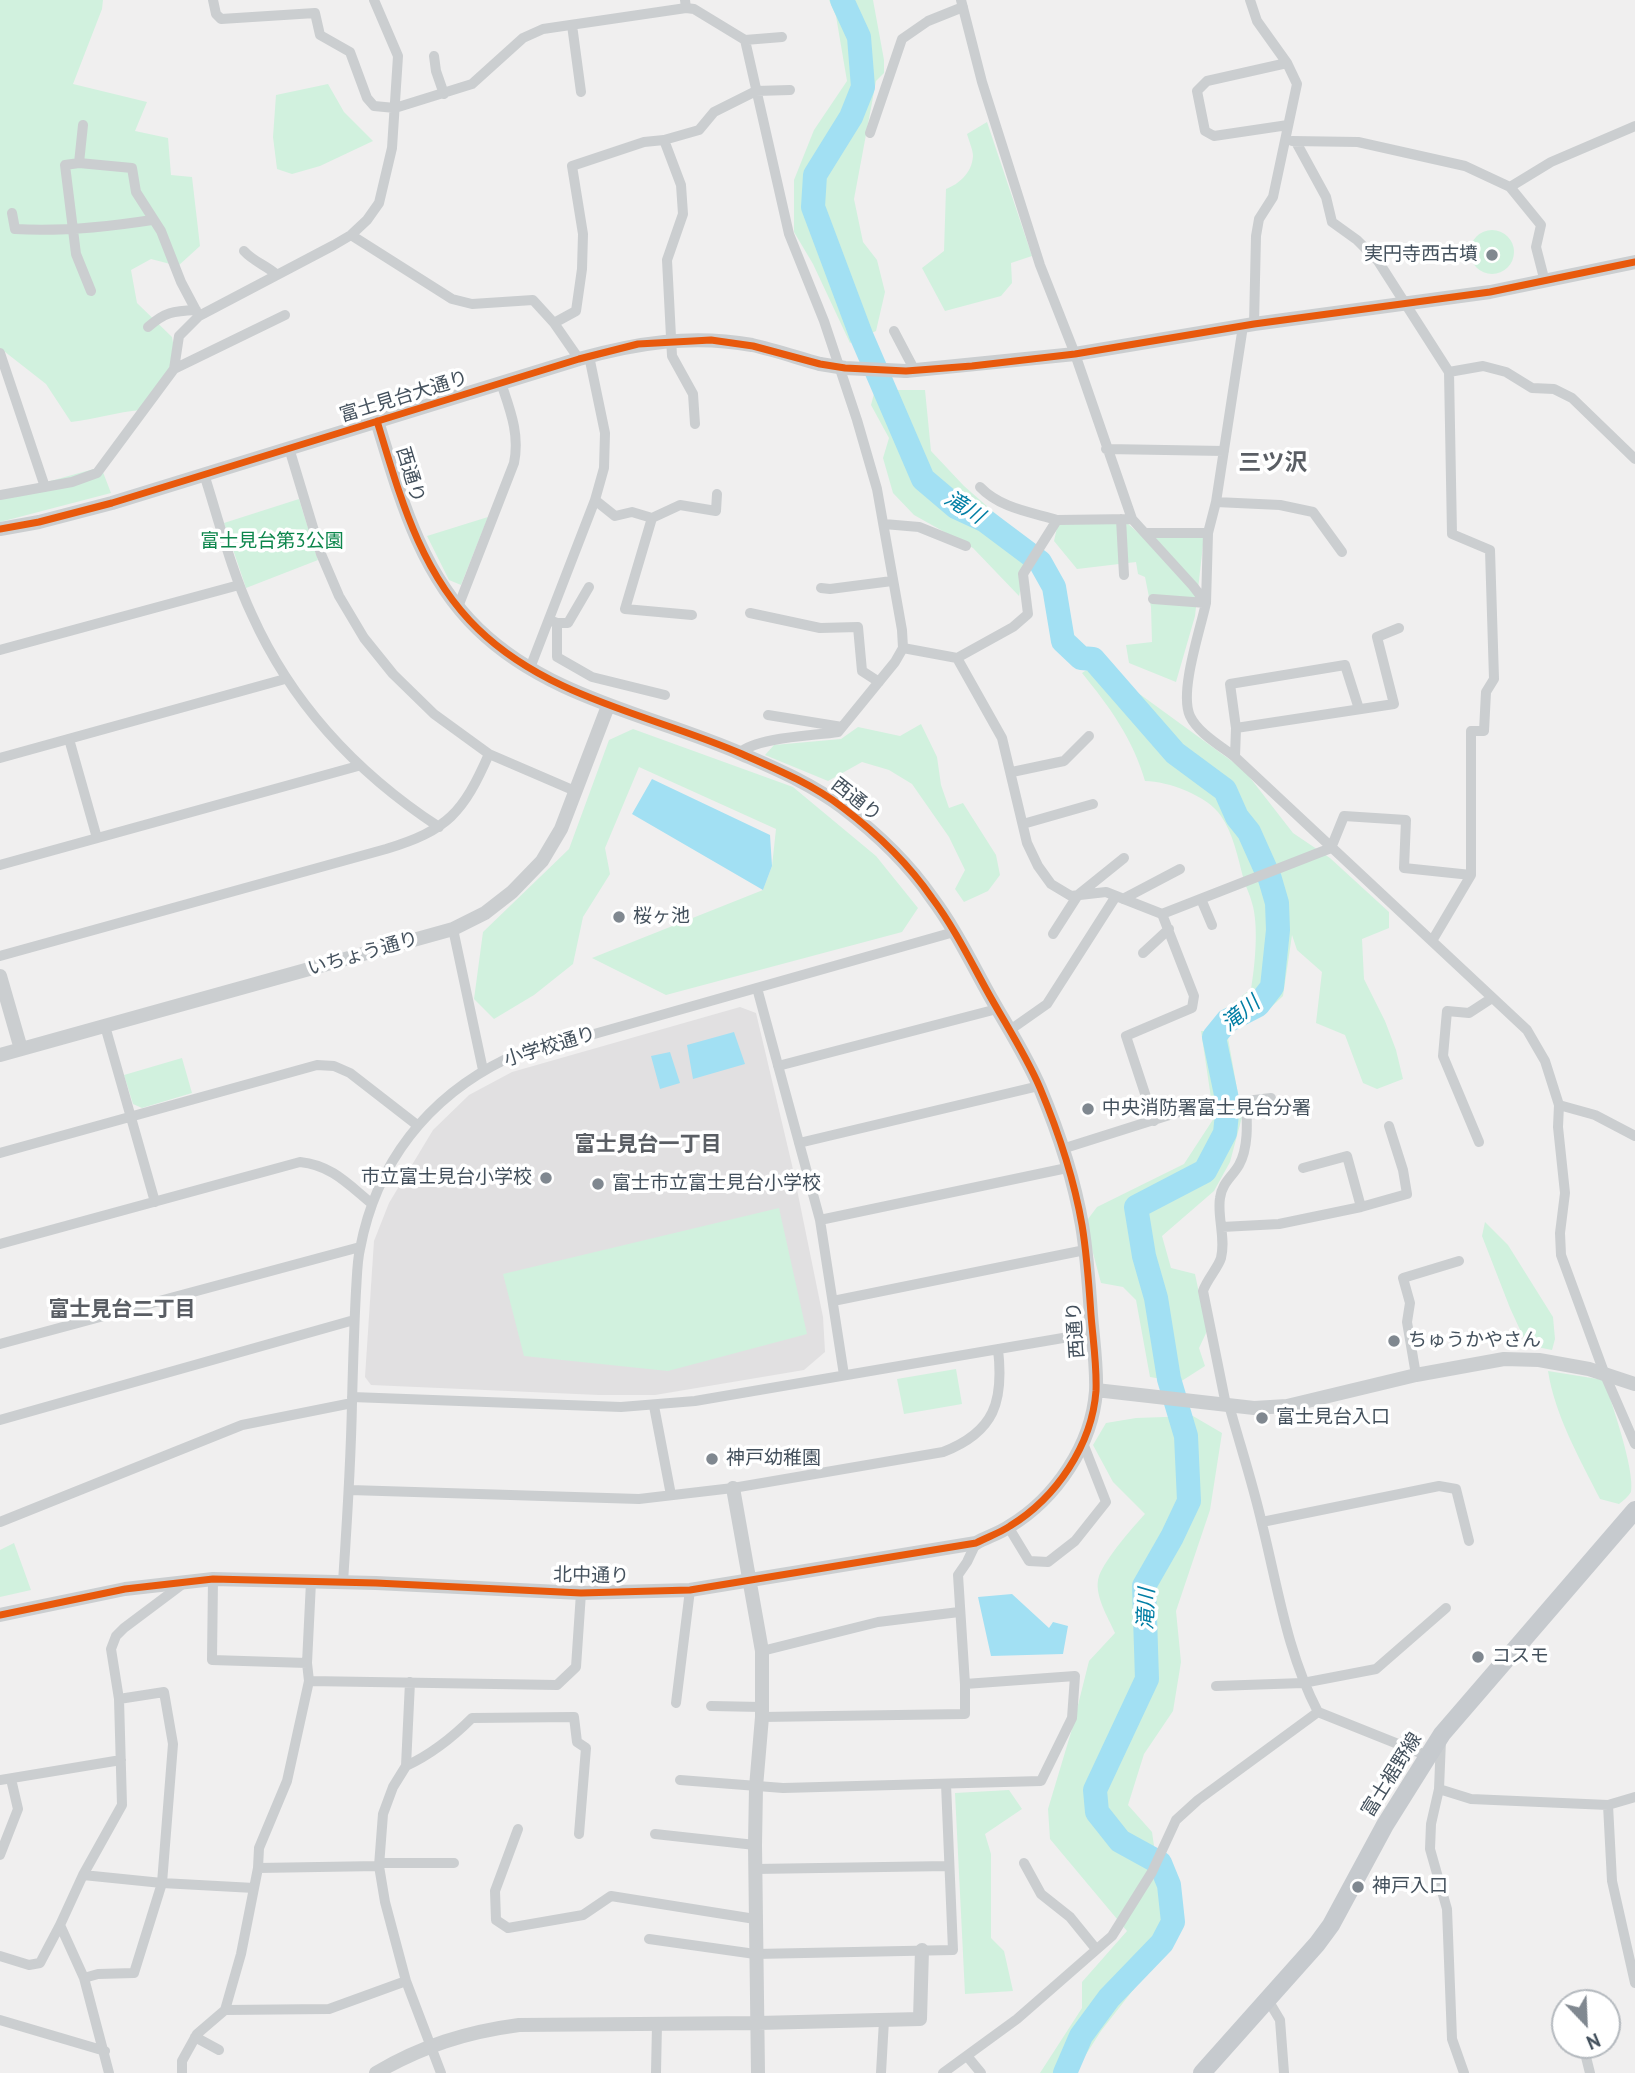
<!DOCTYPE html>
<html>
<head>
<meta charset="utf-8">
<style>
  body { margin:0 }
  #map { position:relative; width:1635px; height:2073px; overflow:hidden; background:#f0efef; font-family:"PT Sans",sans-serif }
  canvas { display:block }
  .north { position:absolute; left:1551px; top:1989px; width:70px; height:70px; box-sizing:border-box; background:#fff; border:2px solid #b4b9be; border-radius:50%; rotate:157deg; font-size:19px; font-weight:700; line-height:28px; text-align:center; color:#44515d }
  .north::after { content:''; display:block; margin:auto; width:24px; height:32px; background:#808890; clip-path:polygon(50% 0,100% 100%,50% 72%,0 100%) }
</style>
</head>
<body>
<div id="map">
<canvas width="1635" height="2073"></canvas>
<div class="north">N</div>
</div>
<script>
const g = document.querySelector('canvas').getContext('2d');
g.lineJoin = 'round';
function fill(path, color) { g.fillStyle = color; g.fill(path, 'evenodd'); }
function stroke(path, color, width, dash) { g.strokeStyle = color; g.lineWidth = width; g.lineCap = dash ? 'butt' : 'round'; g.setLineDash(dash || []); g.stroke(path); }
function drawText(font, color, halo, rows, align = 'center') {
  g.font = font + ' "PT Sans","Noto Sans JP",sans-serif'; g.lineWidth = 7; g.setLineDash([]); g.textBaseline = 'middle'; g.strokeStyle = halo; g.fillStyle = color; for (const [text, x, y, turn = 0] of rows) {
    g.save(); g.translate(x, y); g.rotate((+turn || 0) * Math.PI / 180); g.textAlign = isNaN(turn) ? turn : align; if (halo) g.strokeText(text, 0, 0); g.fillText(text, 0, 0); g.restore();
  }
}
const education = new Path2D(`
  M740,1007L756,1013L792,1165L823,1317L825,1352L804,1370L655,1395H599L371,1385L365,1377L374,1241L389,1203L433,1130L469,1095L512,1072Z`);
const green = new Path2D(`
  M0,0H103L102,9L73,84L147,102L135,131L168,138L171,175L192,177L200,246L178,266L151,259L131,270L137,303L172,337L176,359L141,410C117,412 95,419 71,422L46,384L0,348Z
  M829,0H873L884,60V73L876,81L854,199L863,242L877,260L885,292L876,331L850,343L813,264L794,232V180L814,130L847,81L836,16Z
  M328,84L344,112L373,141L320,166L292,174L277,169L273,137L276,95Z
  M987,122L1032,256L1011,263L1012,283L1001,296L945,311L922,268L944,251L946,189C959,184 972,173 973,156C973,150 969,141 967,134Z
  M1470 252a22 22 0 1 1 44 0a22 22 0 1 1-44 0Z
  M875,390H925L931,451L964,486L1030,544L1019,596L973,548L914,515L893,493L883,458L889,438L871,405Z
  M101,467L111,493L0,522V495Z
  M299,499L318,560L246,588L224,523Z
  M488,517L461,585L449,580L427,536Z
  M1058,523H1127L1142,536H1204L1195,616L1176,682L1129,663L1126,645L1152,642L1151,607L1145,577L1138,574L1136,562L1077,569L1054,541Z
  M1097,663L1244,770L1293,833L1330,858L1389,912V928L1362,939L1364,979L1385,1021L1396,1050L1403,1079L1377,1089L1363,1083L1345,1035L1316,1023L1322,972L1297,950L1292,935L1283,996L1266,1012L1244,1019L1217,1015L1251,989C1255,966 1259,925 1252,903C1250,894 1245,886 1243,877C1238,858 1233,833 1221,816C1208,796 1168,781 1145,781C1133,739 1109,706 1082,673Z
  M921,724L937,757L941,785L949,808L963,803L996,855L1000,875L988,891L964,902L955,889L965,870L949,837L912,784L889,770L862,762L828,781L765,755L774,745L841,739L858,727L900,736Z
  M633,729L793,787L876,856L918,908L902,932L666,995L592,958L763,890L772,866L776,829L639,767L605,848L610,874L583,917L573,964L534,995L494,1019L474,999L483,932L569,849L609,740Z
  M1201,1031L1227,1032L1242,1117L1230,1162L1214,1191L1162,1236L1171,1268L1195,1274L1207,1331L1199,1348L1205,1366L1180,1382L1150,1377L1136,1300L1123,1287L1101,1283L1085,1223L1097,1207L1184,1164L1214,1118Z
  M182,1058L192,1093L142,1108L133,1104L124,1075Z
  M779,1208L807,1334L668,1371L524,1356L503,1274Z
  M1485,1222L1508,1245L1553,1317L1555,1339L1552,1350L1527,1345L1510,1308L1482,1236Z
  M956,1369L962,1404L904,1414L897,1379Z
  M1548,1371L1604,1380C1612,1404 1635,1470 1631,1492C1628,1497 1623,1501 1619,1504L1600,1499C1580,1459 1555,1416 1548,1371Z
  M1193,1416L1222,1433L1210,1510L1176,1611L1181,1662L1173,1711L1144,1754L1128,1805L1152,1832L1163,1908L1160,1931L1144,1976L1101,2031L1074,2073H1040L1082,2008V1982L1127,1931L1050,1839L1048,1809L1072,1729L1089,1661L1115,1633C1108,1617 1093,1594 1099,1576C1106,1558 1132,1528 1145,1514L1113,1482L1093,1445L1106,1423L1136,1418Z
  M14,1543L31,1590L0,1597V1550Z
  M1009,1790L1022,1809L985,1834L991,1854V1938L1004,1951L1013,1991L965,1994L955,1793Z`);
const water = new Path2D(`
  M652,779L770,835L772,866L763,890L632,814Z
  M734,1032L745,1064L693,1079L687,1045Z
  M670,1052L680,1083L660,1089L651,1056Z
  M1012,1594L1049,1628L1053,1622L1068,1626L1063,1654L991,1656L978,1597Z`);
const river = new Path2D(`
  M842,0L859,37L863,87L851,117L815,175L813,207L861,335L923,479L956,507L984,520L1040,562L1054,587L1063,641L1081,658L1093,659L1175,753L1225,790L1237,817L1249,832L1270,879L1277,903L1278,930L1272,987L1258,1005L1227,1021L1214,1037L1228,1104L1225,1133L1205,1171L1136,1207L1144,1256L1156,1298L1169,1379L1186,1436L1189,1501L1172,1537L1144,1586L1147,1679L1095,1790L1097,1812L1120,1841L1160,1863L1169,1885L1173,1922L1162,1943L1109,1998L1081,2036L1065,2073`);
const minor = new Path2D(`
  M213,0L216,14L221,19L315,13L320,35L350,52L367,98L374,106L395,108L472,84L523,38L543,29L686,8
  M685,0L686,8L694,9L745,40L789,234L824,321L857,420L877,489L902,630L903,648L895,662L838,732C812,736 758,737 739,753
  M961,0L982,82L1040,265L1075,354L1132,519L1193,586L1206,603C1200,631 1179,692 1190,716C1198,733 1221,746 1235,757L1527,1030L1545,1061L1559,1105L1558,1127L1565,1193L1560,1233L1561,1255L1605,1375L1635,1444
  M1250,0L1257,21L1287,63L1297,84L1273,197L1259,219L1256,236L1254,324
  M572,25L581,92
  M745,40L782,37
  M434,56L436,71L444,94
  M1287,63L1207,81L1197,91L1205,131L1214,136L1288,125
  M870,133L902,39L928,21L963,7
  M664,140L681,185L683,214L667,260L672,356L693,394L695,424
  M1292,141L1358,142L1465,166L1510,187L1541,225L1536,247L1545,282
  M1296,142L1326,197L1332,222L1357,240L1378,261L1449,372L1452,534L1490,550L1494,679L1486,692L1484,731H1471V875L1432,941
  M79,163L83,125
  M1510,187L1551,162L1635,126
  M12,213L15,229C61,232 107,227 152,220
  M351,235L452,299L472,304L533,300L554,323L579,359
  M244,251C254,262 266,265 277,275
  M91,291L76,254L65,165L79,163L132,168L136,192L161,231L181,282L199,316
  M554,323L576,311L582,269L583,234L572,166L644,142L664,140L699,130L714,112L756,91L790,90
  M148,327C165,312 173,311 196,310
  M894,331L915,371
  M0,353L45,487
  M174,369L285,315
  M1449,372L1483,366L1506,372L1532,388L1554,389L1572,398L1635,459
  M289,448L321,554L339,596L364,638L393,674L434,714L489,754L575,791
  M1106,449L1224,451
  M204,474C219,521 231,570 252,615C292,704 358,774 439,827
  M980,487C1000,508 1030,512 1057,520
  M0,495L72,482L97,473L174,369L179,336L199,316L334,245L351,235L367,220L379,203L392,148L398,56L374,0
  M595,500L615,516L632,512L652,518L680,505L716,511L717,494
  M1216,502L1280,505L1313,512L1342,552
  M652,518L625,609L692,615
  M1121,519L1124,575
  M884,524L919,527L966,546
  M1145,533H1208
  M821,588L830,589L892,581
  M1153,599L1206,603L1208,533L1216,502L1243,326
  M458,607L514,463C520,434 510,410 501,383
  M750,613L820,628L858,627L862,671L879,682
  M549,620L557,623V657L592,677L665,695
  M557,623H568L589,587
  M903,648L957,658L1013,627L1028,614L1023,574L1057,520L1132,519
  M0,650L239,585
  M957,658L1002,738L1027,843L1038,866L1051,884L1071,896L1106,892L1162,914L1194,996L1192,1008L1126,1036L1154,1121
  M530,668L595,500L604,468L605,433L589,356
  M768,715L842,727
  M1236,728L1230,684L1345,665L1359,709
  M69,739L97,838
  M1235,757L1236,728L1394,704L1377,637L1399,628
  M0,758L285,679
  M1012,772L1064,761L1089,736
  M1023,824L1093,804
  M0,865L358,766
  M1123,899L1180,869
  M1201,899L1212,925
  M1162,914L1331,848L1344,816L1406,820L1404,868L1471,875
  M453,929L483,1070
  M1053,934L1078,895L1124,858
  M1143,953L1169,929
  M0,956L386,849C448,830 463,813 489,754
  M757,988L820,1220L844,1375
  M105,1026L155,1202
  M1010,1030L1047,1004L1116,896
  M778,1066L997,1009
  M1559,1105L1595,1115L1635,1136
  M1479,1142L1443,1056L1447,1011L1469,1013L1492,998
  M799,1143L1039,1086
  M1062,1149L1179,1112
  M0,1153L317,1065L334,1066L350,1073L417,1125
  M1303,1168L1347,1156L1361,1207
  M820,1220L1067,1168
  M1222,1227L1279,1224L1361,1207L1407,1194L1403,1170L1389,1126
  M0,1244L300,1162C331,1165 348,1184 371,1203
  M833,1301L1085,1250
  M0,1344L360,1247
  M1416,1375L1407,1322L1410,1303L1403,1278L1459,1261
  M352,1397L621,1407L695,1401L1092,1333
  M1226,1405L1203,1291C1207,1279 1218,1268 1221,1258C1226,1238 1217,1217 1220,1198C1222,1183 1232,1177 1239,1165C1249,1147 1247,1121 1246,1101L1271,1098
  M1229,1405C1240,1445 1253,1484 1262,1524C1278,1588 1287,1653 1318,1712L1428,1756
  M654,1406L671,1495
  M0,1420L354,1320
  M350,1490L639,1499L733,1488L943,1452C995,1432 1004,1401 998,1349
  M0,1522L242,1425L352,1403
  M1262,1522L1439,1486L1456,1489L1469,1541
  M1009,1528L1029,1561L1048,1562L1075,1541L1106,1502L1083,1443
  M213,1579L212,1660L307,1663
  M343,1582C347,1522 351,1463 352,1402C353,1365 354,1328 356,1291C357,1277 357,1262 360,1249C376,1163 428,1097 506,1059L954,932
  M762,1651L878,1622L959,1612
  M309,1681L557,1685L576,1667L581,1593
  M410,1682L406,1766L393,1787L383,1814L379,1866L385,1902L406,1981L441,2073
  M1216,1686L1303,1683L1376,1669L1446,1608
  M676,1703L690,1590
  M711,1706L762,1707
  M762,1717L965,1714V1684L958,1575L967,1562L976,1543
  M1441,1740L1439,1789L1431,1824L1430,1849L1447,1909L1452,2039L1464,2073
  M406,1766C432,1754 452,1738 472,1718L574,1717L577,1742L586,1748L579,1834
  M0,1780L121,1760
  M680,1780L783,1788L1041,1781L1072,1718L1075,1676L965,1684
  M1439,1789L1471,1799L1608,1805L1635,1797
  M1608,1805L1612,1881L1635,1983
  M518,1829L495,1891L496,1920L508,1928L583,1915L611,1896L755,1919
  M655,1834L755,1845
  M0,1855L18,1809L11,1779
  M379,1863H454
  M1024,1863L1041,1894L1070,1917L1096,1949
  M258,1868L379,1866
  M755,1869L949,1866
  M83,1875L162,1883L254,1888
  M649,1939L755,1954L953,1950L946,1784
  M0,1956L29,1965L40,1963L60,1925
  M84,1978L98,1974L134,1973L162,1883L173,1744L164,1692L119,1699
  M1268,2000L1280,2020L1284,2073
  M225,2010L329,2009L406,1981
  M0,2020L105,2051
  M195,2037L219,2050
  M1583,2045L1590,2073
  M967,2056L981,2073
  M109,2073L84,1978L60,1925L83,1875L122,1805L119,1699L111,1649L116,1636L124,1628L184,1583
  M182,2073V2061L197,2034L225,2010L241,1954L258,1868L259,1848L287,1781L309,1681L307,1663L311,1582
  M656,2073L657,2024
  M881,2073L884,2020
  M943,2073L1017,2019L1112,1936L1152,1872L1176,1820L1198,1800L1318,1712`);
const tertiary = new Path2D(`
  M906,371L1075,354L1254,324L1490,292L1635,262
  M0,529L39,522L112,503L579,359C636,343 692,334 752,345C775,350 798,358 820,364
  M0,976L21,1049
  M0,1055L453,929L485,913L512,892L542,861L561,829L608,706
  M1096,1390L1254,1408L1287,1406L1416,1375L1504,1359L1539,1360L1589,1369L1635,1384
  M733,1488L762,1651V1717L756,1787L755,1845L758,2073
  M0,1615L125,1589L213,1579L376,1583L581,1593L690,1590L976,1543C987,1537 1000,1533 1010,1526C1056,1498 1092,1445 1096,1391C1097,1366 1093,1340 1091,1315C1089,1285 1087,1255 1082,1225C1074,1179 1058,1131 1040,1088C1025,1053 1004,1022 986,989C969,958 953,926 932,898C908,863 875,832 842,807C812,784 776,769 742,754C653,715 550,699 478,629C420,573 400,496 377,421
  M376,2073C422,2046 466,2032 519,2025L758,2023L920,2019L922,1950`);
const primary = new Path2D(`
  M1202,2073L1317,1944L1331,1925L1385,1825L1442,1734L1635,1510`);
const tertiaryBridge = new Path2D(`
  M820,364L845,368L906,371`);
const cycleway = new Path2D(`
  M0,529L39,522L112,503L579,359L638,344L711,340L753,346L820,364L845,368L906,371L972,366L1075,354L1254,324L1490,292L1635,262
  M0,1615L125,1589L213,1579L376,1583L581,1593L690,1590L976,1543C987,1537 1000,1533 1010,1526C1056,1498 1092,1445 1096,1391C1097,1366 1093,1340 1091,1315C1089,1285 1087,1255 1082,1225C1074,1179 1058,1131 1040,1088C1025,1053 1004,1022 986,989C969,958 953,926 932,898C908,863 875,832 842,807C812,784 776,769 742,754C653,715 550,699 478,629C420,573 400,496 377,421`);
const markers = [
  [1492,255,7,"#808890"],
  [619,917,7,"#808890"],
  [1088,1109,7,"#808890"],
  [546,1178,7,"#808890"],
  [598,1184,7,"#808890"],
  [1394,1341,7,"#808890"],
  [1262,1418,7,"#808890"],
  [712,1459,7,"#808890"],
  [1478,1657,7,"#808890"],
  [1358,1887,7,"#808890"]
];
const poiNames = [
  ["実円寺西古墳",1478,255,"right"],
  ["桜ヶ池",633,917],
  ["中央消防署富士見台分署",1102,1109],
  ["市立富士見台小学校",532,1178,"right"],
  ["富士市立富士見台小学校",612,1184],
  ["ちゅうかやさん",1408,1341],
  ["富士見台入口",1276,1418],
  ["神戸幼稚園",726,1459],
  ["コスモ",1492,1657],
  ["神戸入口",1372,1887]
];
const streetNames = [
  ["富士見台大通り",404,397,-17],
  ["西通り",410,475,73],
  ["西通り",856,800,38],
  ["いちょう通り",363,954,-16],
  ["小学校通り",550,1047,-17],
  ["西通り",1076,1330,-94],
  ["北中通り",591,1576,1],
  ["富士裾野線",1392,1775,-58]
];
const parkNames = [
  ["富士見台第3公園",272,542]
];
const waterNames = [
  ["滝川",964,508,32],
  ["滝川",1241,1014,-39],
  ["滝川",1147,1609,-88]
];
const neighbourhoodNames = [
  ["富士見台一丁目",648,1145],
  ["富士見台二丁目",122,1310]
];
const quarterNames = [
  ["三ツ沢",1273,463]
];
fill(education, '#e1e0e1');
fill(green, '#d1f1de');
fill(water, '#a2e0f3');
stroke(river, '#a2e0f3', 24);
stroke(minor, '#cbced0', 10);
stroke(tertiary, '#cbced0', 14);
stroke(primary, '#c6cace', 18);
stroke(tertiaryBridge, '#cbced0', 14);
stroke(cycleway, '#e8590c', 7);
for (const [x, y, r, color] of markers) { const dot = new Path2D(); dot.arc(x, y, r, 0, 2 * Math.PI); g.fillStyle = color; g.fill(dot); stroke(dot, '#fff', 2.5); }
drawText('19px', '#44515d', '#fff', poiNames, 'left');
drawText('19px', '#44515d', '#fff', streetNames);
drawText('19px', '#0d864c', '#fff', parkNames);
drawText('italic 21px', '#027fa5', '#fff', waterNames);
drawText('bold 21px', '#5a5e64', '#fff', neighbourhoodNames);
drawText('bold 23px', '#5a5e64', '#fff', quarterNames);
</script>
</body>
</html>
